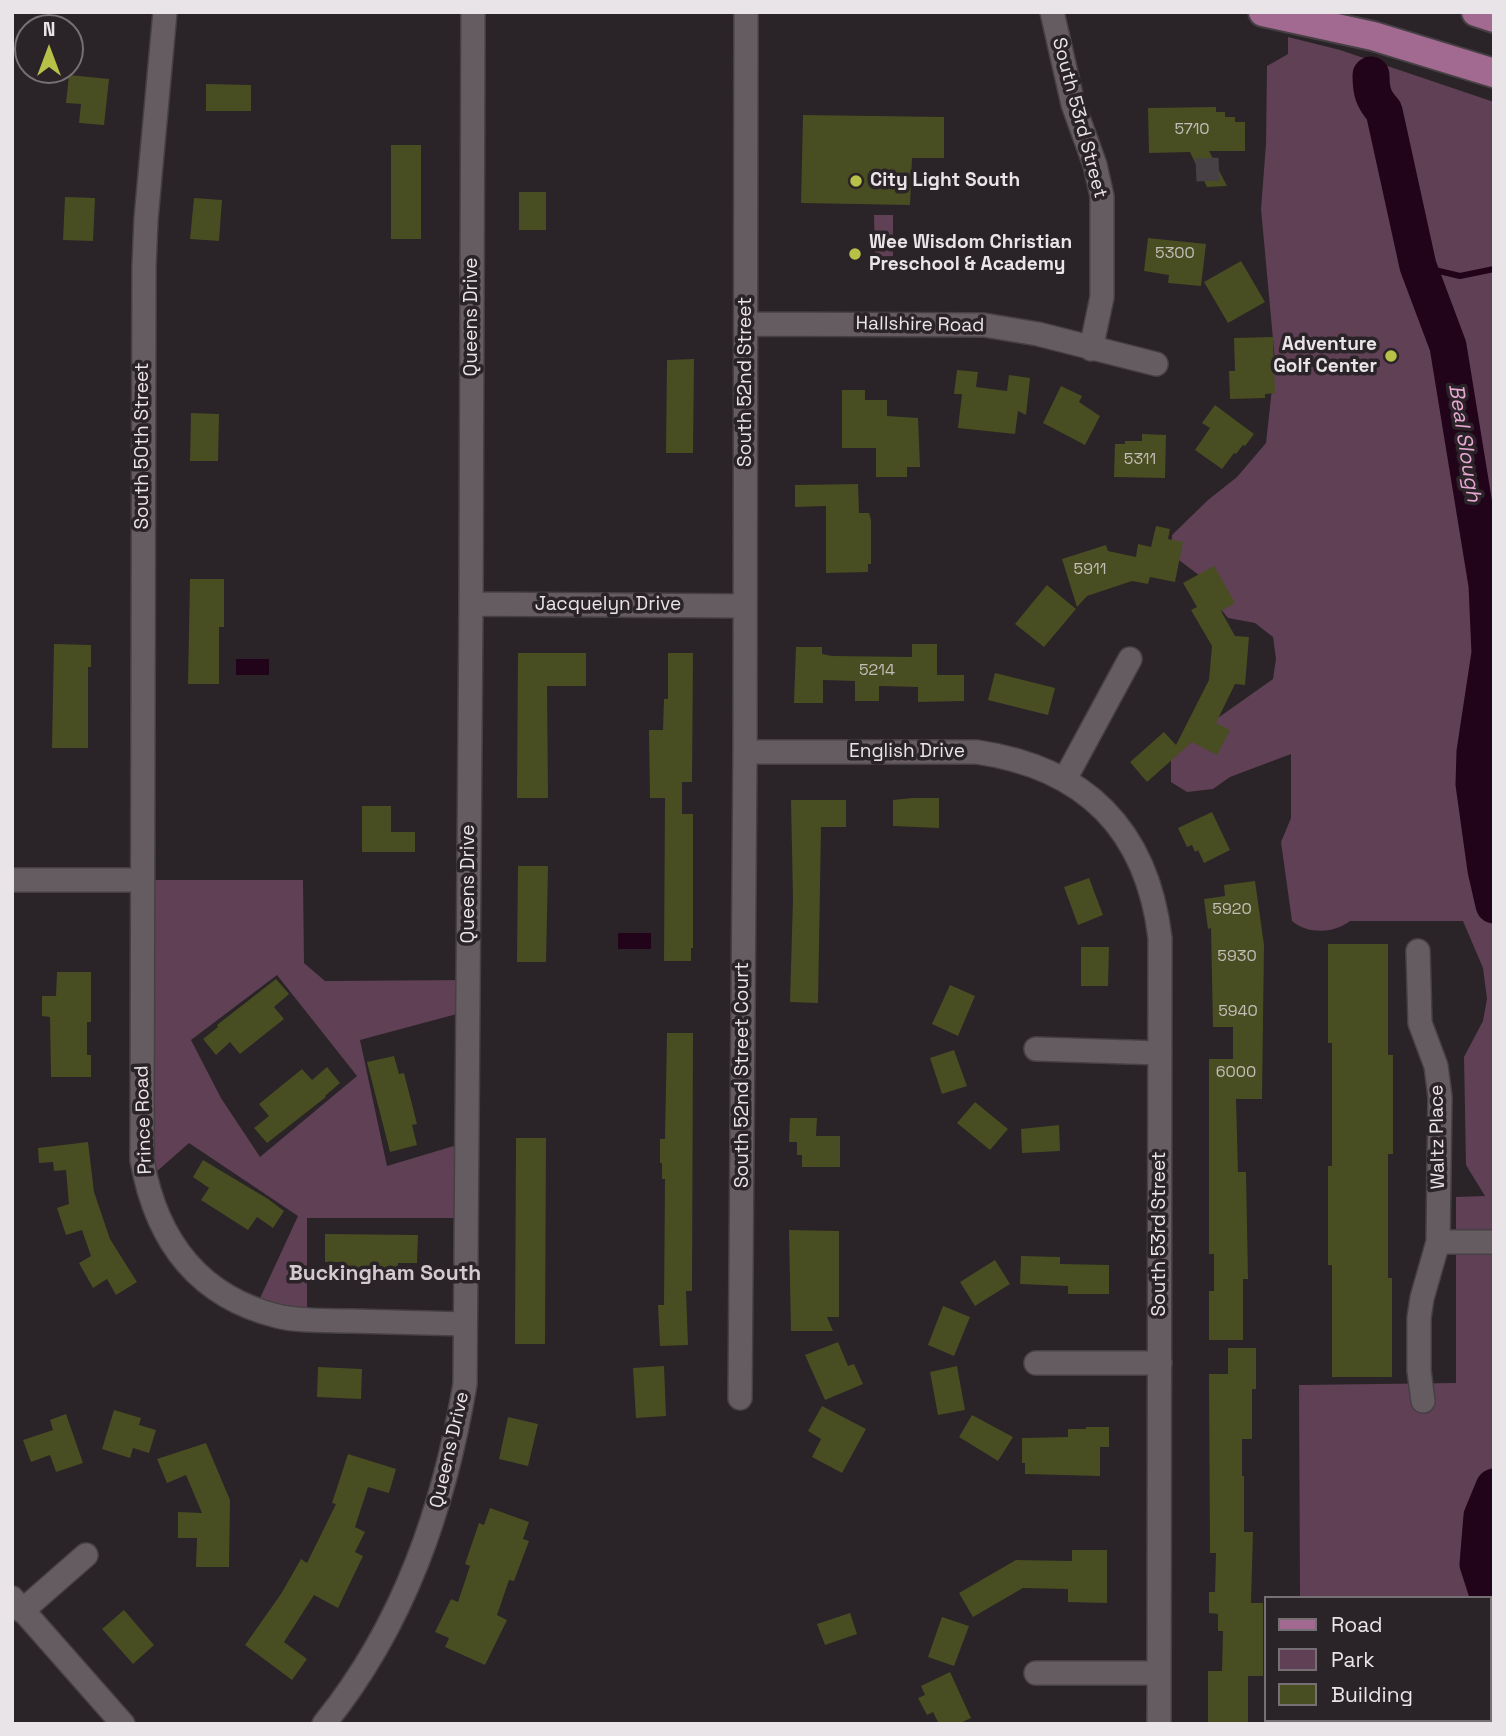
<!DOCTYPE html>
<html>
<head>
<meta charset="utf-8">
<style>
  body { margin:0 }
  #map { position:relative; width:1506px; height:1736px; overflow:hidden; background:#2a2327; font-family:"Space Grotesk",sans-serif }
  canvas { display:block }
  .frame { position:absolute; inset:0; border:14px solid #e9e4e7; pointer-events:none }
  .legend { position:absolute; left:1264px; top:1596px; width:228px; height:126px; box-sizing:border-box; background:#2a2327; border:2px solid #767074; margin:0; padding:9px 12px; list-style:none; font-size:21px; color:#e9e4e7 }
  .legend li { display:flex; align-items:center; gap:14px; height:35px }
  .legend b { width:35px; border:2px solid #767074 }
  .north { position:absolute; left:14px; top:14px; width:70px; height:70px; box-sizing:border-box; background:#2a2327; border:2px solid #767074; border-radius:50%; rotate:0deg; font-size:19px; font-weight:700; line-height:28px; text-align:center; color:#e9e4e7 }
  .north::after { content:''; display:block; margin:auto; width:24px; height:32px; background:#b7c148; clip-path:polygon(50% 0,100% 100%,50% 72%,0 100%) }
</style>
</head>
<body>
<div id="map">
<canvas width="1506" height="1736"></canvas>
<div class="frame"></div>
<ul class="legend">
<li><b style="height:9px;background:#a26a91"></b>Road</li>
<li><b style="height:19px;background:#5f4055"></b>Park</li>
<li><b style="height:19px;background:#494d22"></b>Building</li>
</ul>
<div class="north">N</div>
</div>
<script>
const g = document.querySelector('canvas').getContext('2d');
g.lineJoin = 'round';
function fill(path, color) { g.fillStyle = color; g.fill(path, 'evenodd'); }
function stroke(path, color, width, dash) { g.strokeStyle = color; g.lineWidth = width; g.lineCap = dash ? 'butt' : 'round'; g.setLineDash(dash || []); g.stroke(path); }
function drawText(font, color, halo, rows, align = 'center') {
  g.font = font + ' "Space Grotesk",sans-serif'; g.lineWidth = 7; g.setLineDash([]); g.textBaseline = 'middle'; g.strokeStyle = halo; g.fillStyle = color; for (const [text, x, y, turn = 0] of rows) {
    g.save(); g.translate(x, y); g.rotate((+turn || 0) * Math.PI / 180); g.textAlign = isNaN(turn) ? turn : align; if (halo) g.strokeText(text, 0, 0); g.fillText(text, 0, 0); g.restore();
  }
}
const green = new Path2D(`
  M1288,37L1340,50L1494,102V1724H1300V1720H1490V1598H1300L1299,1385L1456,1383V1197L1485,1196L1466,1165L1464,1057L1483,1021L1487,999L1483,968L1463,921H1350C1333,934 1307,934 1292,921L1281,842L1291,818V754L1230,777L1213,789L1187,792L1171,782V756L1215,720L1273,679L1276,659L1273,637L1255,623L1228,618L1215,602L1212,585L1171,554L1172,535L1208,500L1237,477L1266,443L1275,361L1261,209L1266,144L1267,66L1288,54Z
  M874,215H893V256L875,257Z
  M142,880H303L304,963L325,981L468,980V1011L360,1040L387,1166L467,1142L466,1218H307V1320L255,1309L298,1216L189,1143L146,1181ZM277,975L357,1076L260,1157L221,1098L191,1040Z`);
const water = new Path2D(`
  M236,659H269V675H236Z
  M618,933H651V949H618Z`);
const stream = new Path2D(`
  M1418,266L1460,276L1494,269`);
const river = new Path2D(`
  M1371,75C1371,91 1373,99 1384,111L1418,266L1448,346L1487,585L1490,653L1475,752L1474,784L1486,870L1494,905
  M1489,1598L1478,1564L1482,1516L1494,1487`);
const building = new Path2D(`
  M69,75L109,79L104,125L79,123L81,104L66,103Z
  M206,84L251,85V111H206Z
  M1216,107V112H1225V117H1235V122H1245V151H1209L1227,186L1207,187L1190,152L1149,153L1148,108Z
  M803,115L944,117V158H912L910,205L801,203Z
  M391,145H421V239H391Z
  M519,192H546V230H519Z
  M65,197L95,198L93,241L63,240Z
  M194,198L222,200L219,241L190,239Z
  M1148,238L1206,244L1201,286L1168,283L1169,275L1144,271Z
  M1241,261L1265,302L1228,323L1204,282Z
  M1273,337L1275,393L1265,394V398L1230,399L1229,371H1235L1234,338Z
  M694,359L693,453H666L667,360Z
  M957,370L978,372L976,387L1007,391L1009,375L1030,378L1026,415L1018,411L1015,434L958,428L962,394H954Z
  M1061,386L1082,396L1079,402L1100,416L1085,445L1043,423Z
  M842,390H865V400H887V416L918,418L920,467H907V477H876V448H842Z
  M1215,405L1254,434L1245,446L1243,445L1236,454L1234,453L1222,469L1195,450L1210,428L1202,423Z
  M191,413L219,414L218,461H190Z
  M1142,434L1166,435L1165,478L1114,477L1115,444H1125V441H1142Z
  M858,484L859,513H869L871,520V564H868V572L826,573V506L795,507V485Z
  M1156,526L1170,529L1168,539L1183,542L1175,582L1150,577L1148,584L1132,581L1087,596L1077,607L1062,559L1106,545L1108,551L1136,557L1138,544L1151,547Z
  M1214,566L1235,603L1221,611L1235,636L1249,637L1245,685L1235,684L1216,723L1230,730L1217,755L1192,742L1147,782L1130,762L1164,732L1176,745L1209,680L1212,646L1191,610L1197,607L1183,583Z
  M190,579H224V627H219V684H188Z
  M1047,585L1076,609L1044,647L1015,624Z
  M54,644L91,645V667H88V748H52Z
  M912,644H937V675H964V701L918,702V687L879,686V701H855V681L823,680V703H794L796,647H822V654L832,656L912,657Z
  M518,653H586V686H547L548,798H517Z
  M668,653H693L692,782H682V814H693V948H691V961H664L665,798H650L649,730H663L664,699H668Z
  M995,673L1055,688L1048,715L988,700Z
  M912,798H939V828L893,826V800Z
  M791,800H846V827H821L818,1003L790,1002L793,899Z
  M362,806H391V832H415V852H362Z
  M1212,812L1230,850L1204,863L1198,850L1195,852L1192,845L1187,847L1178,828Z
  M518,866H548L546,962H517Z
  M1089,878L1103,915L1078,925L1064,887Z
  M1255,881L1264,945L1262,1099H1236L1238,1172H1246L1248,1279H1243V1340H1209V1291H1214V1254H1209V1059H1233V1027H1213L1211,928L1208,929L1204,899L1225,896L1224,885Z
  M1328,944H1388V1055H1393V1154H1388V1278H1392V1377H1332V1265H1328V1166H1332V1043H1328Z
  M1081,947H1109L1108,986H1081Z
  M57,972H91V1022H87V1055H91V1077H51L50,1017L42,1016V996H56Z
  M276,979L289,994L274,1007L284,1019L240,1054L230,1042L216,1055L203,1039L218,1027L217,1025Z
  M950,985L975,996L958,1036L932,1024Z
  M667,1033H693L692,1291H686L688,1345L660,1346L658,1305H664L665,1179H662V1163H660V1139H665Z
  M954,1050L967,1086L942,1094L930,1058Z
  M394,1056L399,1074L404,1073L417,1124L412,1125L417,1145L390,1152L367,1062Z
  M327,1067L340,1083L325,1096L326,1097L267,1143L254,1128L269,1116L259,1104L302,1069L312,1080Z
  M975,1102L1008,1129L990,1150L957,1123Z
  M790,1118H817L816,1136H840V1167H802V1155H797V1142H789Z
  M1059,1125L1060,1151L1022,1153L1021,1129Z
  M516,1138H546L545,1344H515Z
  M88,1142L94,1192L110,1239L137,1282L116,1295L107,1279L93,1288L79,1263L91,1256L82,1230L66,1235L57,1208L69,1204L66,1170L54,1171L53,1162L39,1163L38,1148Z
  M203,1160L268,1199L284,1211L273,1228L257,1217L248,1230L201,1200L209,1188L193,1177Z
  M789,1230L839,1231V1317H827L833,1331H791Z
  M325,1234L418,1235L417,1263H398V1268H345V1262H325Z
  M1021,1256L1060,1257V1264L1109,1265V1294H1068V1286L1020,1284Z
  M995,1260L1010,1284L975,1306L960,1282Z
  M943,1306L970,1317L954,1356L928,1345Z
  M838,1342L848,1366L854,1364L863,1384L825,1400L805,1355Z
  M1228,1348H1256V1389H1252V1439H1242V1476H1244V1532H1253L1251,1603H1263V1676H1248V1724H1208V1671H1222L1223,1631H1218V1614L1209,1613V1592H1215L1216,1553H1210L1209,1374H1228Z
  M664,1366L666,1416L636,1418L633,1368Z
  M957,1366L965,1410L938,1415L930,1372Z
  M318,1367L362,1369L361,1399L317,1397Z
  M822,1406L866,1429L842,1473L812,1457L821,1439L808,1431Z
  M114,1410L141,1418L139,1425L156,1430L149,1453L133,1448L130,1458L102,1449Z
  M66,1414L83,1463L56,1472L50,1455L31,1462L23,1440L53,1430L50,1420Z
  M972,1415L1013,1437L998,1461L959,1437Z
  M508,1417L538,1424L528,1466L499,1459Z
  M1086,1427H1109V1447H1100V1476L1025,1474V1463H1022V1438L1068,1437V1429H1086Z
  M206,1443L230,1500L229,1567H196L197,1538H178V1512L202,1513L186,1475L167,1483L157,1459Z
  M348,1454L396,1469L389,1493L368,1487L355,1527L365,1532L355,1552L363,1556L338,1608L314,1595L284,1642L307,1659L292,1680L245,1645L281,1594L301,1559L307,1563L336,1504L332,1503Z
  M490,1508L529,1522L523,1539L529,1541L514,1581L509,1580L497,1615L507,1620L485,1665L445,1647L449,1638L435,1632L451,1599L458,1602L470,1566L465,1564L479,1523L484,1525Z
  M1072,1550H1107V1603L1068,1602V1589L1023,1588L973,1617L959,1593L1016,1560L1072,1561Z
  M124,1610L154,1645L133,1664L102,1629Z
  M850,1613L857,1634L825,1645L817,1624Z
  M942,1617L969,1626L954,1666L928,1657Z
  M950,1672L971,1718L958,1724H939L933,1712L927,1715L918,1698L925,1695L921,1686Z`);
const minorTunnel = new Path2D(`
  M1196,170L1219,169`);
const minor = new Path2D(`
  M165,12L146,219L144,267L142,1160C156,1239 197,1296 277,1316C301,1322 328,1320 352,1321C390,1322 428,1323 465,1324
  M1052,12L1073,104L1095,165L1102,196V297L1091,349
  M746,324L984,325L1038,334L1156,364
  M471,604L745,606
  M745,752H977C1086,768 1147,830 1160,938L1159,1724
  M1065,779L1130,659
  M12,880H142
  M1418,951L1420,1023L1436,1066L1440,1097L1438,1242L1422,1298L1419,1318V1371L1423,1401
  M1036,1049L1160,1053
  M1438,1242H1494
  M1036,1363H1160
  M740,1398L745,752L746,12
  M12,1598L123,1724
  M22,1611L86,1555
  M1036,1673H1159
  M324,1724C404,1625 444,1508 465,1384L471,604L473,12`);
const major = new Path2D(`
  M1263,12L1373,36L1494,73
  M1476,12L1494,18`);
const markers = [
  [856,181,7,"#b7c148"],
  [855,254,7,"#b7c148"],
  [1391,356,7,"#b7c148"]
];
const numberNames = [
  ["5710",1192,130],
  ["5300",1175,254],
  ["5311",1140,460],
  ["5911",1090,570],
  ["5214",877,671],
  ["5920",1232,910],
  ["5930",1237,957],
  ["5940",1238,1012],
  ["6000",1236,1073]
];
const streetNames = [
  ["South 53rd Street",1079,118,75],
  ["Queens Drive",472,317,-90],
  ["Hallshire Road",920,325,1],
  ["South 52nd Street",746,382,-90],
  ["South 50th Street",143,446,-90],
  ["Jacquelyn Drive",608,605],
  ["English Drive",907,752],
  ["Queens Drive",469,884,-90],
  ["South 52nd Street Court",743,1075,-90],
  ["Prince Road",144,1120,-92],
  ["Waltz Place",1438,1137,-91],
  ["South 53rd Street",1160,1234,-90],
  ["Queens Drive",450,1450,-77]
];
const poiNames = [
  ["City Light South",870,181],
  ["Wee Wisdom Christian",869,243],
  ["Preschool & Academy",869,265],
  ["Adventure",1377,345,"right"],
  ["Golf Center",1377,367,"right"]
];
const waterNames = [
  ["Beal Slough",1464,443,81]
];
const neighbourhoodNames = [
  ["Buckingham South",385,1274]
];
fill(green, '#5f4055');
fill(water, '#21031a');
stroke(stream, '#21031a', 6);
stroke(river, '#21031a', 37);
fill(building, '#494d22');
stroke(minorTunnel, '#474044', 23, [23, 11]);
stroke(minor, '#464044', 26);
stroke(major, '#464044', 32);
stroke(minor, '#655c62', 23);
stroke(major, '#a26a91', 28);
for (const [x, y, r, color] of markers) { const dot = new Path2D(); dot.arc(x, y, r, 0, 2 * Math.PI); g.fillStyle = color; g.fill(dot); stroke(dot, '#2a2327', 2.5); }
drawText('16px', '#c1beb6', null, numberNames);
drawText('19px', '#e9e4e7', '#2a2327', streetNames);
drawText('bold 19px', '#e9e4e7', '#2a2327', poiNames, 'left');
drawText('italic 21px', '#e8a8d3', '#2a2327', waterNames);
drawText('bold 21px', '#d3cad0', '#2a2327', neighbourhoodNames);
</script>
</body>
</html>
